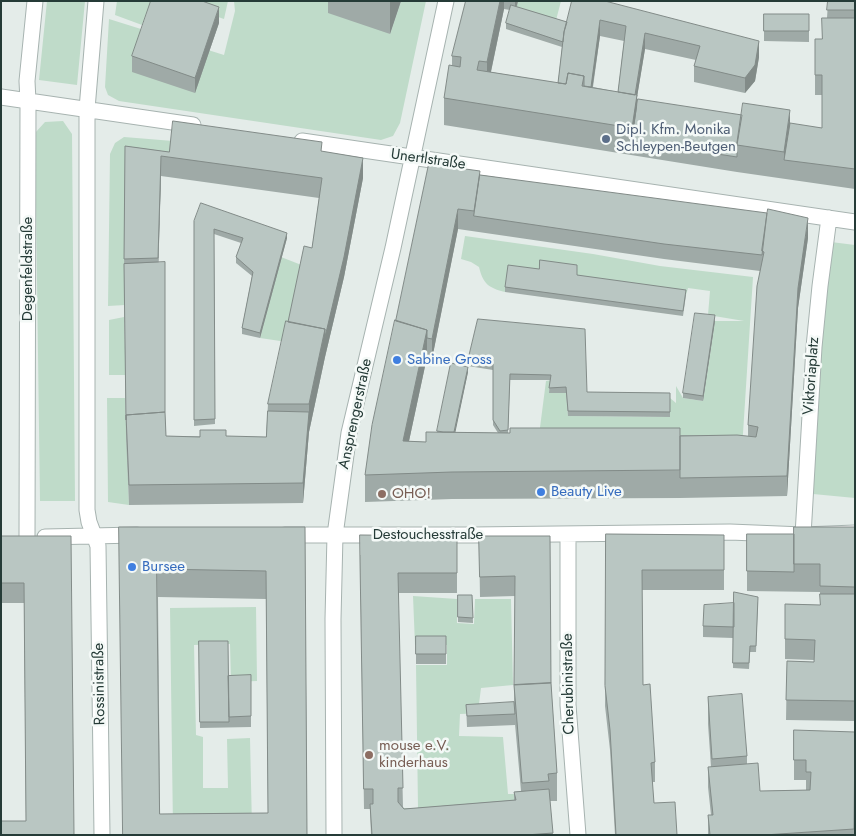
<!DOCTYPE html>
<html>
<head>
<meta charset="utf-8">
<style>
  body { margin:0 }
  #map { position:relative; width:856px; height:836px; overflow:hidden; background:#e4ece9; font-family:Jost,sans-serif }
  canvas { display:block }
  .frame { position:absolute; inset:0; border:2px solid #253b37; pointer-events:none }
</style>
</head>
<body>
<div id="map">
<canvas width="856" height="836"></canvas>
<div class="frame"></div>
</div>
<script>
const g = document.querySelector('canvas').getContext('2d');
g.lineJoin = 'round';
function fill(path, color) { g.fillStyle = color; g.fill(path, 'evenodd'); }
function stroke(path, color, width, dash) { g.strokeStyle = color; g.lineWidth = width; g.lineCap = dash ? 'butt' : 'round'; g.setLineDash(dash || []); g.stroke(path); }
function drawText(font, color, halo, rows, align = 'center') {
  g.font = font + ' Jost,sans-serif'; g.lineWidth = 5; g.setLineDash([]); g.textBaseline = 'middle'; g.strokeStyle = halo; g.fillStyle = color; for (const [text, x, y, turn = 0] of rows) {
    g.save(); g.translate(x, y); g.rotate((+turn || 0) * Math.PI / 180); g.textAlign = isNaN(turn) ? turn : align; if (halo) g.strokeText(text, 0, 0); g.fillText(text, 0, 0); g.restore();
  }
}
const green = new Path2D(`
  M47,1H85L77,85L39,80Z
  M117,1H152L142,25L115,15Z
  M171,1H228L224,19Z
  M234,1H331L390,34L401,1H426L400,123L393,136L381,140L119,101L108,95L105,87L109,19L224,55L235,11Z
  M518,1H561L555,24L515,12Z
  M63,121L72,134L75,501H40L35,133L45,122Z
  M124,137L173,141L169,172L126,166L125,305L108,306L110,154L115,143Z
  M465,236L593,254L660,266L753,277L742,449L538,443L546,381L551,380L549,393H566L568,416L669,417L670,398L676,403V386L683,398L703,401L715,321H744L708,315L710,291L688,288L686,295L508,271L505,292C489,288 483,284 479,267L471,262L461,259Z
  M831,242L855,245V498L813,494L822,319Z
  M281,257L304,266L287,342L260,338Z
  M124,317L126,375H109V320Z
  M107,398H125L129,505L108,502Z
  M413,596L457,599V623L474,624L475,599H511L513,685L481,688L479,704L511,712L460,714L459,736L503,737L508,794H519L520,811L404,829L398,808H418L416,665H447V645H415Z
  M256,607L257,681L231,682L230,644L194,645L196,735L203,737V788H228L227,739L250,738L252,828L173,829L170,608Z`);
const minor = new Path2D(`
  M96,1L87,109V510L89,522L98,546L102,835
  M1,97L193,125
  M302,141L855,222
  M568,534V705L578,835
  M285,535H472L730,532L803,535L855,533
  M803,535L814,347L820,286L829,218
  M45,537L137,535
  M27,538L28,101L27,81L35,1
  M334,835L333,619L335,535L349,433L393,248L446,1`);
const wall = new Path2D(`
  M328,1H401L390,34L328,13Z
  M466,1H518L517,7L567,22L572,1L759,57L755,81L745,93L694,82V66L696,60L645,49L637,97V107L790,124L822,128V95H815V39H822L827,18L828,2L825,1H855V189L737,172L444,125V98L452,66V56ZM504,9L510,10L506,23V29L562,47L558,83L491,72ZM600,36L624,41L618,92L593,87Z
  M764,14H809V42L764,41Z
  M219,23L195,93L132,72V56Z
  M125,146L169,152H322L363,178L344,277L325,357L309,432L303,503L129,505L126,435L124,279ZM161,176L319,198L312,248L288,322L268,404L266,437L166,436L158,262Z
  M429,164L480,175L808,238L798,308L787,496L680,498L452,499L365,502V475L396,321ZM458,229L664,259L760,271L748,425V436L508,433L510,380H550L549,393H566L568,416L670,417V393L587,392L478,319L468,361V366L493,370V425L498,433L455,432L468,372L451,363L437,432L426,442L409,441L427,357L432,359Z
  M194,221L287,238L260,338L242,334V328L252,276L236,263V257L241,243L214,234L215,424L194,426Z
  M577,275L686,295L683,316L505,292V287Z
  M715,321L703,401L683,398V393Z
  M119,527H305L307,835H123ZM158,597L266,599L268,813L160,814Z
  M855,527V721L786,720L787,661L814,662V660L785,659V604L820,605V592L747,591V534H794Z
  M606,534L724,535V590H642L643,685L655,762V782H652L654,803L677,835H615L610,750L605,706Z
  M1,536H71L26,821L24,603H1Z
  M457,536V593H398L403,807L404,809L514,800V792L521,791L515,724V725L467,727L466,705L514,702L515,596L480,597L479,536H550L551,683L557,773V801H550L553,835H371L370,809H364L360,555Z
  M458,595H472L473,623L458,622Z
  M758,602L756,652H750L749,669L733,668V638L703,637V626Z
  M416,636H446V664H416Z
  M199,641L228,684L251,675V727L200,728Z
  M708,697L747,756V764L760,791L806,790V780H794V760L855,732L854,835H708V815H711L708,787V767H711L708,724Z`);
const shadedWall = new Path2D(`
  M390,1H401L390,34Z
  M500,1H504V9L487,90V62Z
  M515,1H518L515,12Z
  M219,7V23L195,93V78Z
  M600,20V36L590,104V89Z
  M645,33V49L637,97V123L632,141V128L635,98Z
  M759,41V57L755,81L745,93V78Z
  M790,110V137L784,160V152Z
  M161,156V176L158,278V258Z
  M363,158V178L344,277L325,357L309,432V404L325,329Z
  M458,209V229L432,359V339Z
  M808,218V238L798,308L787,496V476L798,288Z
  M287,233V238L260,338V333Z
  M715,315V321L703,401V396Z
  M427,330V357L403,469V441Z
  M468,367V372L454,439V434Z
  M309,412V432L303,503V483Z`);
const building = new Path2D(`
  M151,1H202L219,7L195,78L132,56Z
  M466,1H500L487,62L479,61L477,70L566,84L568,73L584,76L582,86L637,95L632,128L444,98L449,65L460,67L461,57L452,56Z
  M572,1H605L759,41L755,65L745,78L694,66L700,46L645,33L635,95L618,92L626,26L600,20L591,87L584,86V76L568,73L566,84L558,83L564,32Z
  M828,1H855V10H827Z
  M511,5L567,22L564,32L563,42L506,23Z
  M764,14H809V31H764Z
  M822,18H855V169L784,160L790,123L822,128V75H815V39H822Z
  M638,99L742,115L737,145V157L632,141Z
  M743,103L790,110L784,152L737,145Z
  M173,121L322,142L321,151L363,158L344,257L325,337V329L288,322L304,246L312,248L322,178L161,156L158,258L124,259L125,146L169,152Z
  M429,164L480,171L474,211L458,209L432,339L427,338V330L396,321Z
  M480,175L767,213L762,255L664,244L474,216Z
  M201,203L287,233L260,333L242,328L253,272L236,257L243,238L214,229L215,419L194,420V221Z
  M768,209L808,218L798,288L787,476L680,478V436L737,435L756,437L758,427L748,425L757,286L764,252L762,251Z
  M540,260L577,265V275L686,290L683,311L505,287L508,265L539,269Z
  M165,262V412L126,415V420L124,264Z
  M695,313L715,315L703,396L683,393Z
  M478,319L585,329L587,392L670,393V412L568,411L566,387L549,388L551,375L510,374L508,430L500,431L493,420V364L468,361Z
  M395,320L427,330L403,441L426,442V432L510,433V428H680V470L452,472L365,475L372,425Z
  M286,321L325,329L309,404H268Z
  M451,363L468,367L454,432H443L437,431Z
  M268,411L309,412L303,483L129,485L126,415L165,412L166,436L200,437V430H226V436L266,437Z
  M119,527H305L307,835H123ZM157,569L266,571L268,813L160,814Z
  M794,527H855V587L820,586V564H794Z
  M606,534L724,535V570H642L643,685L650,684L655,762L651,763L654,803L675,802L677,835H616L610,730L605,686Z
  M747,534H794V572L747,571Z
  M360,535L457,536V573H398L403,788H398V802L404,809L516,800L514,792L549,789L553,833L526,835H372L370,804H373V789H364Z
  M1,536H71L74,835H1V821H26L24,583H1Z
  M479,536H550L551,683L514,685L515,576L480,577Z
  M734,592L758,597L756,646H750L749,663H733Z
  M820,594H855V701L786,700L787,661L814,662L815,640L785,639V604L820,605Z
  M458,595H472L473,618L458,617Z
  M734,603V627L703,626L704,605Z
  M416,636H446V654H416Z
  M199,641H228L229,722H200Z
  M251,675V716L229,717L228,676Z
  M551,683L557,773L548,774L549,781L522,783L514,685Z
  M742,694L747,756L712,759L708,697Z
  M514,702L515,714L467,716L466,705Z
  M794,730L855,732L854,829L764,835H710L708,815H713L708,767L758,763L760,791L810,790L811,772H806V760H794Z`);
const markers = [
  [606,139,5,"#5c6f8a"],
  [397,360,5,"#3f7fe0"],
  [541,492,5,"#3f7fe0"],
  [382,494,5,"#8d6e63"],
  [132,567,5,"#3f7fe0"],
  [369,755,5,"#8d6e63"]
];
const serviceNames = [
  ["Dipl. Kfm. Monika",616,130],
  ["Schleypen-Beutgen",616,147]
];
const streetNames = [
  ["Unertlstraße",428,160,8],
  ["Degenfeldstraße",28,269,-90],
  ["Viktoriaplatz",812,376,-86],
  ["Ansprengerstraße",356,414,-78],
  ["Destouchesstraße",428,535],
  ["Rossinistraße",100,684,-91],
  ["Cherubinistraße",569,684,-91]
];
const shopNames = [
  ["Sabine Gross",407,360],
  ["Beauty Live",551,492],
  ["Bursee",142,567]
];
const educationNames = [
  ["OHO!",392,494],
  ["mouse e.V.",379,746],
  ["kinderhaus",379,763]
];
fill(green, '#bfdbc9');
stroke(minor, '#a7b3b0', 17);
stroke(minor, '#fff', 15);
fill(wall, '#9faaa7');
fill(shadedWall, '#828b88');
fill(building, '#b9c6c2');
stroke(building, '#828b88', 1);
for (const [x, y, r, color] of markers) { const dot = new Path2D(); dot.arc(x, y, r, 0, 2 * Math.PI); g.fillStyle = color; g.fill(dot); stroke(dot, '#f4f9f7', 2); }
drawText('15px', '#4e5e75', '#f4f9f7', serviceNames, 'left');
drawText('15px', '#253b37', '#f4f9f7', streetNames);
drawText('15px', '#366cbe', '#f4f9f7', shopNames, 'left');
drawText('15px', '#785e54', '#f4f9f7', educationNames, 'left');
</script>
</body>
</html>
